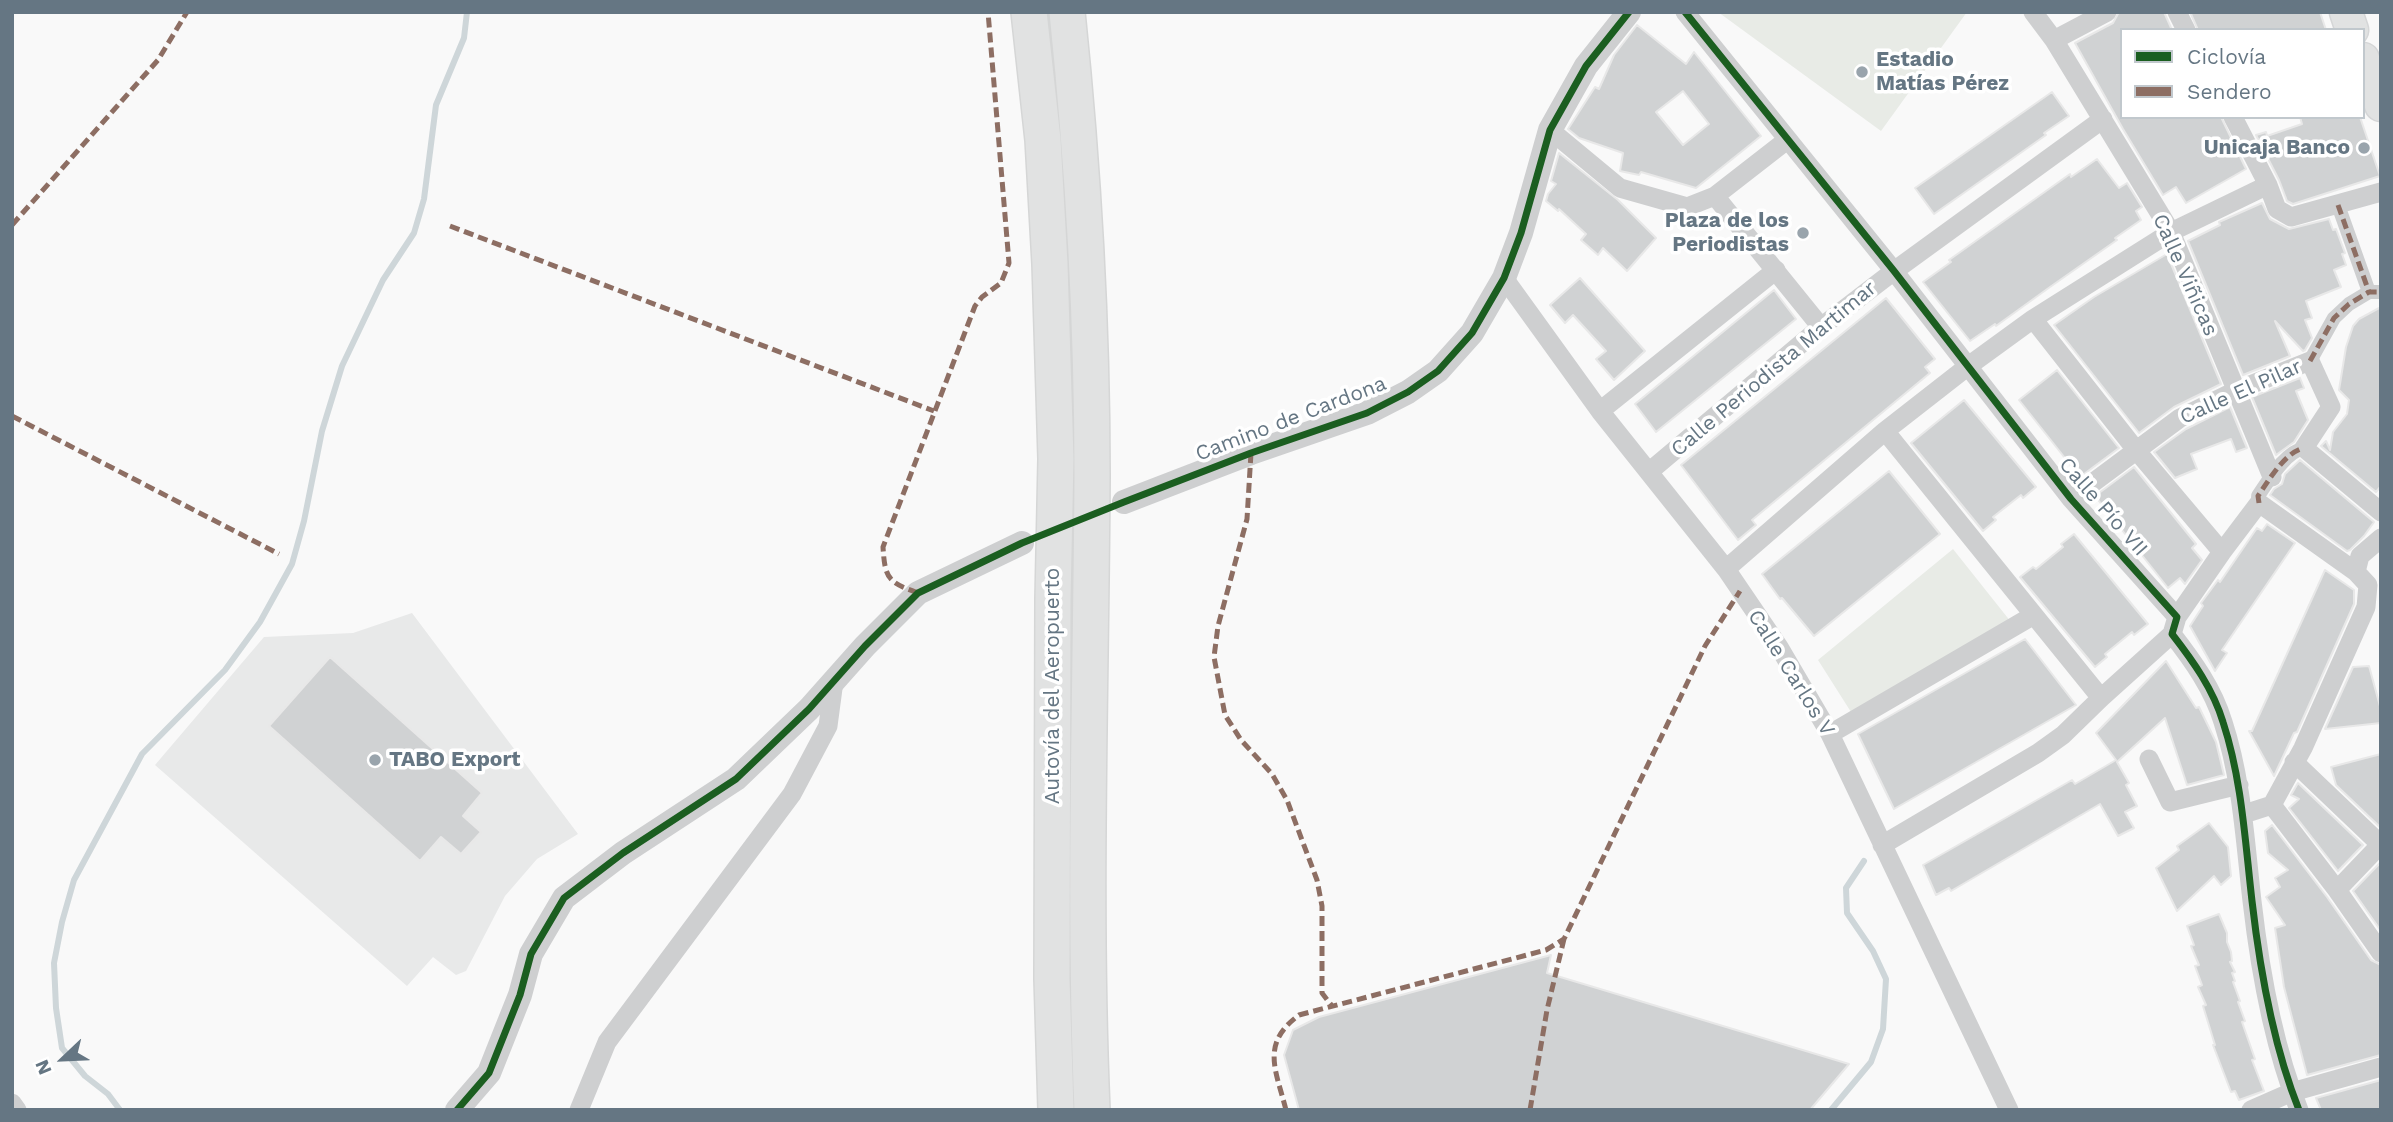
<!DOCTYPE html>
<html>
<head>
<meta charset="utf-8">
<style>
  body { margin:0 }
  #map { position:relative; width:2393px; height:1122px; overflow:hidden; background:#f9f9f9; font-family:"Work Sans",sans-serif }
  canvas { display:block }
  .frame { position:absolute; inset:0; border:14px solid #657683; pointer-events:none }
  .legend { position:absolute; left:2120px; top:28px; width:245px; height:91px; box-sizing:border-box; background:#fff; border:2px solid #c1c8cd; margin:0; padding:9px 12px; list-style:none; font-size:21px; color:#657683 }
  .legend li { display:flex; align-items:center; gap:14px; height:35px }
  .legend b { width:35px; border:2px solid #c1c8cd }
  .north { position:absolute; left:28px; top:1024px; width:70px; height:70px; -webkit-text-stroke:5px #fff; paint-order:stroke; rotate:247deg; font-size:19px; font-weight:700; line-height:28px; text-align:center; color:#657683 }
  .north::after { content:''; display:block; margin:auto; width:24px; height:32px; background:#657683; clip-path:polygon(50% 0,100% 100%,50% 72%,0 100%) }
</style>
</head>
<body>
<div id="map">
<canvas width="2393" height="1122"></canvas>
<div class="frame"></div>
<ul class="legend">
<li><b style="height:9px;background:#1b5e20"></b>Ciclovía</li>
<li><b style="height:9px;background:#8d6e63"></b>Sendero</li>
</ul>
<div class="north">N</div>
</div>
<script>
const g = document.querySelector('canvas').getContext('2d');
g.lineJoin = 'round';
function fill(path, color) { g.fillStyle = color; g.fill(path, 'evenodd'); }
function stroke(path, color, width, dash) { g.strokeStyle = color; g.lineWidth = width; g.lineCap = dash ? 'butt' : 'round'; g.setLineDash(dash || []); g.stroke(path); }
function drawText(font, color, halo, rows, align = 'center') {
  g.font = font + ' "Work Sans",sans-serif'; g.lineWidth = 7; g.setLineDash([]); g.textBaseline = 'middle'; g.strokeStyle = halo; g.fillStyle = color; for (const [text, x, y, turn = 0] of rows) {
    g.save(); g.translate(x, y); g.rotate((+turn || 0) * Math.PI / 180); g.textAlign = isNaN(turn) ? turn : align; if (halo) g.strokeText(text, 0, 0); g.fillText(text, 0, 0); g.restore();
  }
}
const built = new Path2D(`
  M412,613L578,834L537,859L505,896L466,971L456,975L433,957L407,986L155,765L264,637L353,633Z`);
const green = new Path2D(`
  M1718,12H1967L1881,131Z
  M1953,549L2011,622L1851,712L1818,660Z`);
const stream = new Path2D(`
  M120,1110L108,1094L85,1076L62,1048L56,1008L54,963L62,922L74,880L142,754L225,670L260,622L292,564L304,521L322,431L342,366L383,280L414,233L424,199L436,105L464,38L467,12
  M1831,1110L1871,1062L1883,1029L1886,979L1873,951L1847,913L1846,888L1864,861`);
const building = new Path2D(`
  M2119,12H2164L2172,30H2122V117H2221L2246,169L2186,203L2176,187L2163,195L2123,129L2075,43L2113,23Z
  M2194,12H2320L2326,30H2198L2191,14Z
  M1637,25L1686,64L1694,52L1761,136L1696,188L1641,172L1639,175L1620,171L1623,153L1579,138L1568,129L1595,87L1599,89L1614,55ZM1683,91L1709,124L1683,145L1656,112Z
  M2052,92L2069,116L2044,133L2046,135L1934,214L1915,188Z
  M2300,117H2360L2380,176L2293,204L2287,201L2279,180L2256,135L2266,132L2267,136L2302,124Z
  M1559,153L1618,200L1656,238L1627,271L1603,248L1598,255L1581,240L1586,234L1559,209L1558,211L1546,201L1548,194L1556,184L1551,181Z
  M2097,159L2119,188L2127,183L2142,207L2136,211L2141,220L2115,238L2117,240L2050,287L1996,326L1995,324L1970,341L1923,282L1951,262L1949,260L2070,174L2071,177Z
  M2262,203L2270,219L2289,229L2329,219L2333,230L2336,229L2345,253L2342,254L2346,265L2334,270L2341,287L2306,301L2312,318L2305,320L2312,338L2305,350L2303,351L2275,321L2290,356L2243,375L2188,241L2220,225L2219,222Z
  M2167,254L2221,384L2174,407L2139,433L2054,325L2094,297Z
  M1580,278L1645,351L1614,380L1596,359L1606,351L1573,315L1565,323L1550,305Z
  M1774,290L1796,319L1656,432L1635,404Z
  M1886,298L1935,359L1925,367L1930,373L1752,520L1756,525L1738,540L1681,465Z
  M2381,307V486L2376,492L2321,446L2326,441L2330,450L2333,432L2347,414L2349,400L2339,390L2346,347L2353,326L2359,319Z
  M2057,370L2119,448L2080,477L2019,400Z
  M2300,378L2304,388L2296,391L2308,420L2294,442L2276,455L2252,397Z
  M1964,400L2036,487L2023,498L2021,495L1993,517L1996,520L1983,531L1911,443Z
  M2230,407L2247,448L2236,452L2231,439L2191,454L2197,469L2175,478L2154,452L2186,429Z
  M2300,460L2374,522L2364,536L2350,550L2347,551L2270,495L2274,489L2282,484L2285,474Z
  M2134,467L2196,544L2192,548L2202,560L2185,584L2180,578L2168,588L2095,496Z
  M1889,471L1940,534L1814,636L1782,598L1780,599L1762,574Z
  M2267,524L2295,543L2222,650L2227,653L2215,671L2190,626L2203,606L2201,603L2218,580L2220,582L2257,528L2262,531Z
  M2074,534L2148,624L2134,635L2132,632L2105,654L2107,657L2095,667L2020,577L2033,567L2036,569L2063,547L2061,544Z
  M2325,570L2354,590V604L2297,732L2294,733L2274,776L2249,731H2252Z
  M2025,639L2076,705L1894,809L1858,734Z
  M330,657L482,793L463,816L481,832L461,854L441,837L420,861L269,726Z
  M2166,661L2196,708L2199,707L2216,742L2224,775L2187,785L2165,718L2117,762L2129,783L2126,785L2137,806L2125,812L2134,828L2118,836L2100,804L1951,891L1949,888L1936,895L1923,865L2072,780L2075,784L2116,760L2096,733Z
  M2369,666L2381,710V723L2325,729L2353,667Z
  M2381,754V828L2336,785L2331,767Z
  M2298,783L2363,845L2338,871L2289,808L2299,799L2291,795Z
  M2209,823L2228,847L2231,876L2221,885L2214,876L2177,911L2156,868L2179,850L2177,846Z
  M2272,825L2327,897L2371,960L2381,965V1055L2307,1075L2284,987L2275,928L2285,925L2266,897L2280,887L2275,878L2288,870L2268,853L2265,831Z
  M2381,862V931L2353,891Z
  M2219,914L2227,933V942L2231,952L2232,961L2230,962L2235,972L2232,973L2235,981L2233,982L2240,1001L2238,1002L2245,1021L2242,1022L2255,1059L2252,1060L2264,1091L2239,1100L2235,1091L2231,1092L2213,1045H2215L2203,1006L2206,1005L2198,987L2202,985L2195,966L2199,965L2191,946L2194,945L2187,926Z
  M1551,955L1547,973L1849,1064L1810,1110H1299L1284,1055L1293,1030L1319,1017Z
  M2381,1080V1110H2321L2316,1098Z`);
const pedestrian = new Path2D(`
  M2338,205L2369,292H2381
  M2310,361L2334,318L2349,304L2369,292
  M2259,503L2258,496C2269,480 2285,452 2304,448`);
const minor = new Path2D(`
  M1685,12L1894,271L2071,499L2177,617L2172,634C2193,661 2213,689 2223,722C2242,780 2245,841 2252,901C2260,971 2273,1045 2299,1110
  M2033,12L2054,40L2171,232L2272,477
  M2177,12L2186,30
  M2054,40L2107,12
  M2233,117L2268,185L2277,209L2291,217L2381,192
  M1550,130L1620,188L1687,207L1715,196L1787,140
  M1715,196L1821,327
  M1504,278L1600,411L1726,569L1779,647L1830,734L2009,1110
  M2033,319L2136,450L2222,552
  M1600,411L1776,270
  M1885,431L2101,698
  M1650,471L1821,327L1894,271L2103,119
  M2071,499L2180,418L2235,391L2310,361L2331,407L2304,448L2381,512
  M1726,569L1885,431L1967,367L2033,319L2171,232L2268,185
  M2356,572L2360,556L2381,538
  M2177,617L2222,552L2259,503L2356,572L2368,585L2366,607L2303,748L2272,805L2244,814
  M1830,734L2034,615
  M2149,759L2170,802L2239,785
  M2294,762L2380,844
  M2272,805L2337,890L2381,953
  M1882,845L2038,753L2063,735L2101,698L2172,634
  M2337,890L2381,844
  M12,1103L17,1110
  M579,1110L607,1042L792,794L828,726L834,681
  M2251,1110L2292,1092L2381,1067`);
const tertiary = new Path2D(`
  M1124,502L1251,453L1367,413L1408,392L1438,371L1472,333L1504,278L1521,233L1550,130L1586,66L1629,12
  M457,1110L489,1073L520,995L531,954L564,898L623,853L736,779L809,709L865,646L918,593L1022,543`);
const primary = new Path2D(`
  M2346,12L2352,30
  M2363,59L2381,105`);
const motorway = new Path2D(`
  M1029,12L1043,140L1050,264L1056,459L1053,599L1052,979L1056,1110
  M1067,12C1083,166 1092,321 1092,475C1091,686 1083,898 1092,1110`);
const quiet = new Path2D(`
  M2338,205L2369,292H2381
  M12,225L158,60L187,12
  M450,226L934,411
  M2310,361L2334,318L2349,304L2369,292
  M12,416L279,554
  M1251,453L1247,519L1218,626L1214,657L1225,715L1241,740L1272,774L1287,800L1317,880L1322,906V993L1332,1006
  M2259,503L2258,496C2269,480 2285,452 2304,448
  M918,593C888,582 885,579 883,547L975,306L982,297L1001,283L1009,263L988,12
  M1286,1110C1276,1070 1260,1044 1299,1015L1546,950L1564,939L1705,646L1740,591
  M1530,1110L1547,1010L1564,939`);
const cycleway = new Path2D(`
  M1685,12L1894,271L2071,499L2177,617L2172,634C2193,661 2213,689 2223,722C2242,780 2245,841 2252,901C2260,971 2273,1045 2299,1110
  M457,1110L489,1073L520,995L531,954L564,898L623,853L736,779L809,709L865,646L918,593L1022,543L1124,502L1251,453L1367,413L1408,392L1438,371L1472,333L1504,278L1521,233L1550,130L1586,66L1629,12`);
const markers = [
  [1862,72,7,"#99a4ac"],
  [2364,148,7,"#99a4ac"],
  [1803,233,7,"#99a4ac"],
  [375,760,7,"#99a4ac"]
];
const poiNames = [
  ["Estadio",1876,60],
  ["Matías Pérez",1876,84],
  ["Unicaja Banco",2350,148,"right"],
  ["Plaza de los",1789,221,"right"],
  ["Periodistas",1789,245,"right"],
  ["TABO Export",389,760]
];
const streetNames = [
  ["Calle Viñicas",2185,275,66],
  ["Calle Periodista Martimar",1774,369,-40],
  ["Calle El Pilar",2241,392,-24],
  ["Camino de Cardona",1291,419,-21],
  ["Calle Pío VII",2103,507,49],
  ["Calle Carlos V",1791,673,58],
  ["Autovía del Aeropuerto",1053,686,-90]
];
fill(built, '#e8e9e9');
fill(green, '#e8ebe6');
stroke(stream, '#ced6d9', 6);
fill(building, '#d0d2d3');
stroke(building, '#e8e8e8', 2);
stroke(primary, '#d5d6d7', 35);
stroke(motorway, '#d5d6d6', 38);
stroke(pedestrian, '#cecfd0', 14);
stroke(minor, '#cecfd0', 19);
stroke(tertiary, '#cecfd0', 24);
stroke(primary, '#e1e2e2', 32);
stroke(motorway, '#e1e2e2', 35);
stroke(quiet, '#8d6e63', 5, [10, 5]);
stroke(cycleway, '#1b5e20', 7);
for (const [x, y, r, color] of markers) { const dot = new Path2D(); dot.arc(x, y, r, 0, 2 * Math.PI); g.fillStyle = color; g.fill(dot); stroke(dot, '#fff', 2.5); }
drawText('bold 21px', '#657683', '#fff', poiNames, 'left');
drawText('21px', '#657683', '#fff', streetNames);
</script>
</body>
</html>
